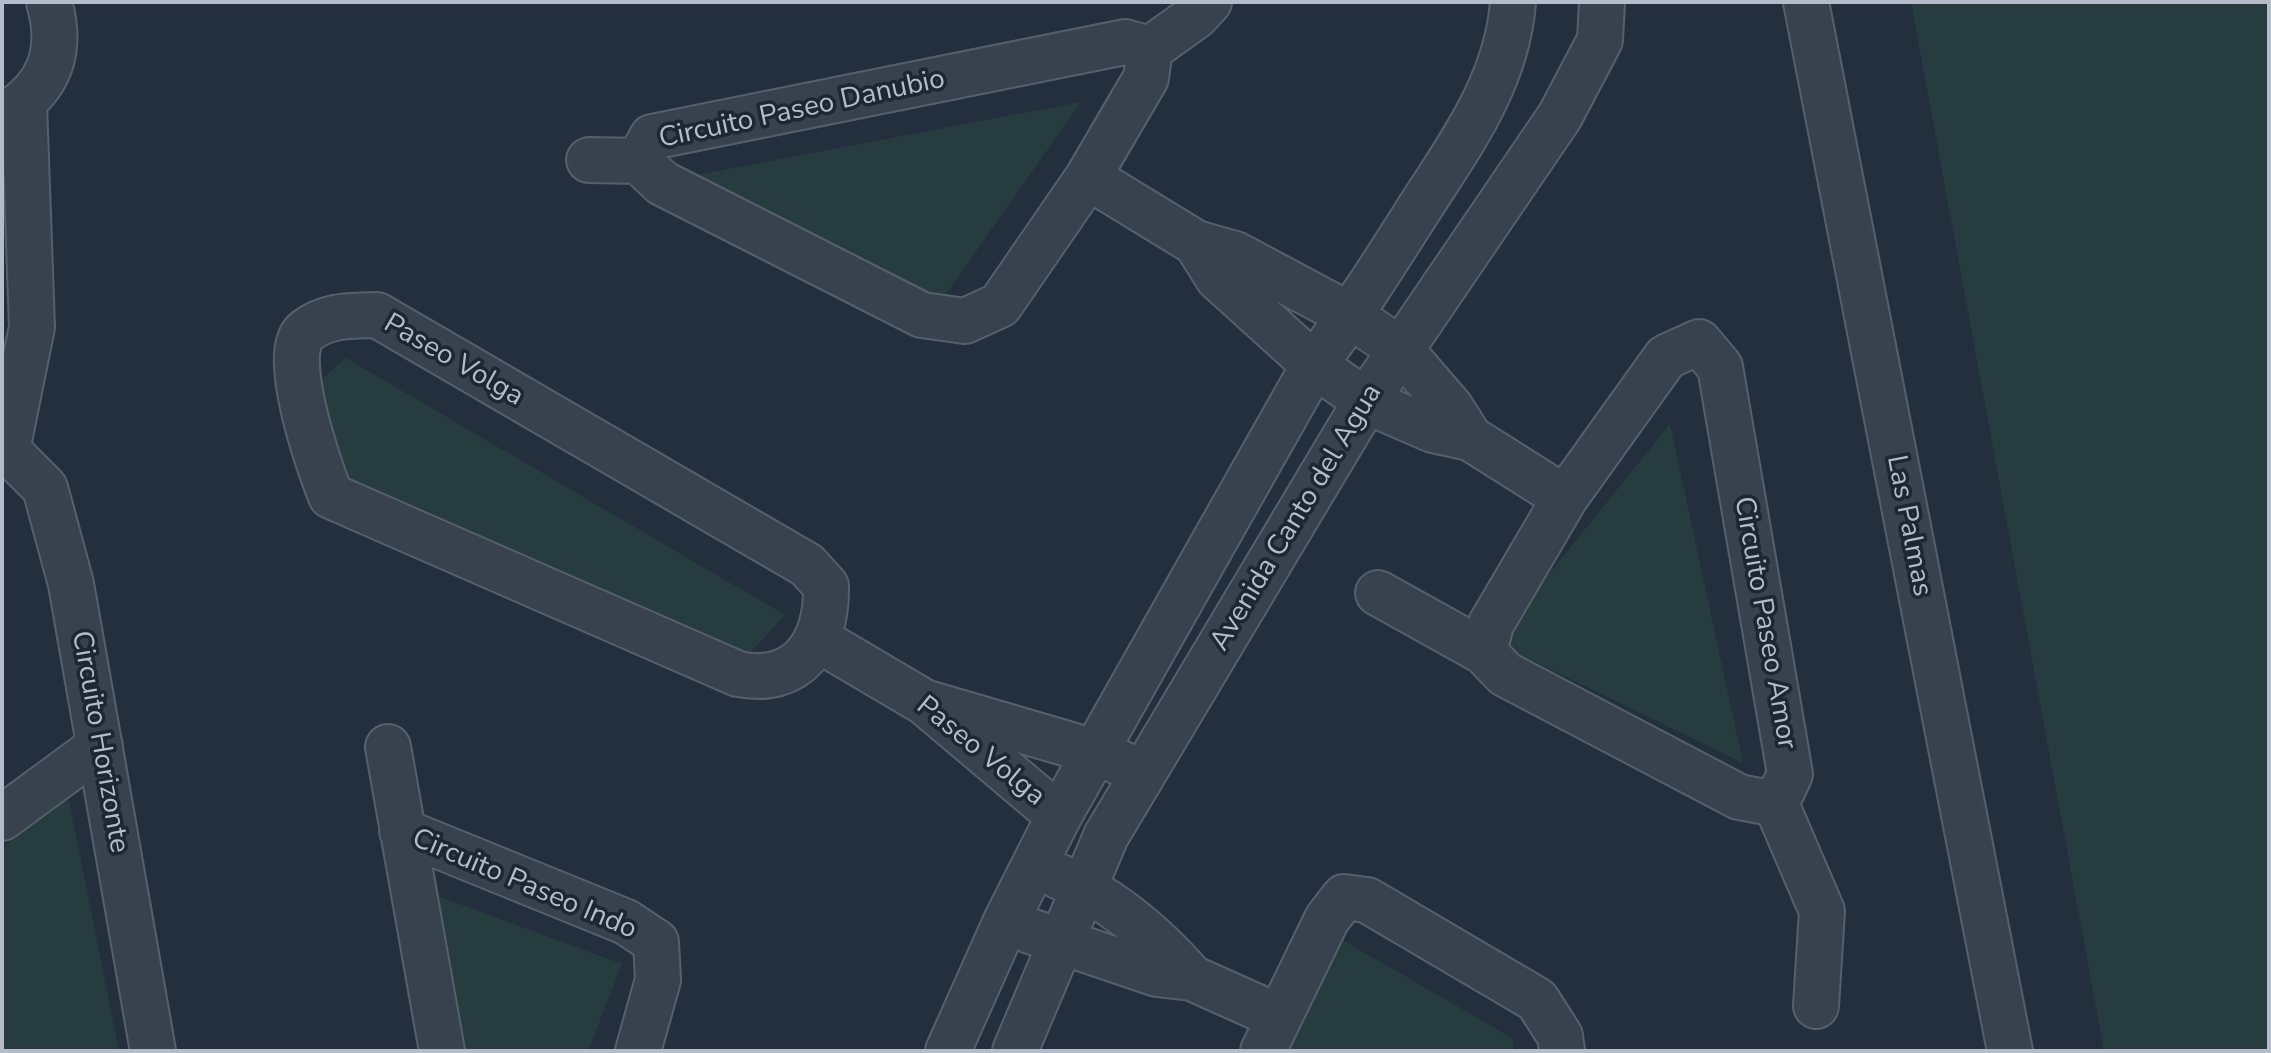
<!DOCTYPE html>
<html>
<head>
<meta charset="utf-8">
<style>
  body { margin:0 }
  #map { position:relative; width:2271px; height:1053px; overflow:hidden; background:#242f3e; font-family:"Nunito Sans",sans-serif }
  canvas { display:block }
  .frame { position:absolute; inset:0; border:4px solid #b4bcc9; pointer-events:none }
</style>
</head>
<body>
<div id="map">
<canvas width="2271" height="1053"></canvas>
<div class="frame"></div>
</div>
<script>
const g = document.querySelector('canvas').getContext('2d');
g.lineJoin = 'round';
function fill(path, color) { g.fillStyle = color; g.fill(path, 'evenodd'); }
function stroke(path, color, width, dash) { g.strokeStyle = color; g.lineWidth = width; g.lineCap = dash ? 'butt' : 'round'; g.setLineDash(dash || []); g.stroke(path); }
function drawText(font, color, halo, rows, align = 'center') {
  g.font = font + ' "Nunito Sans",sans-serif'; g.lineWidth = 7; g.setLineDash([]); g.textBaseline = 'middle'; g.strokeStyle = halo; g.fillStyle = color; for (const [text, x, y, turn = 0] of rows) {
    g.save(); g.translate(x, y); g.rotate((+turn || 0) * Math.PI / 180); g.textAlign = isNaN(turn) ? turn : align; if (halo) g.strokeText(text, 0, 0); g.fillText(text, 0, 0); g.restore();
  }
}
const green = new Path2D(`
  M1911,2H2269V1051H2104Z
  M1081,102L939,304L691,176Z
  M346,358L785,615L750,653L341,492L318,382Z
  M1670,424L1743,763L1494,642Z
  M67,790L119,1051H2V849Z
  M427,892L622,964L588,1051H457Z
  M1341,939L1512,1038L1515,1051H1287Z`);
const street = new Path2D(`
  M1806,2L2010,1051
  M1150,49L1196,16L1209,2
  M2,117C48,90 64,54 49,2
  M589,160L639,161
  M639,161L662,183L922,315L965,321L1000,305L1088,177L1146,78L1150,49
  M639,161L652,137L1125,42L1150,49
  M1088,177L1196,243L1235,254L1351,316L1401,350L1451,408L1470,438
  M1196,243L1218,278L1314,365L1366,401L1433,430L1470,438L1565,498
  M377,315L807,565L826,586C827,643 799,686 738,674L331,496C319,467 279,352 306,331C328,314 352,316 377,315Z
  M7,450L45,488L71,584L153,1051
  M2,452L7,450L32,327L24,104
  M1378,593L1484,652L1505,674L1739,797L1776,804
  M819,640L924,702L1059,816
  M1484,652L1491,624L1565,498L1666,357L1699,342L1720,367L1790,774L1776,804
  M931,704L1095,752L1121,763
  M388,747L442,1051
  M1776,804L1822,911L1816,1006
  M2,818L100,746
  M402,831L626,922L656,942L658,980L638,1051
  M1058,876C1110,897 1155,936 1192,978
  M1030,931L1157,974L1192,978L1279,1017
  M948,1051L1006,921L1059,816L1314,365C1351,316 1384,264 1417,212C1459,146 1507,83 1513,2
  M1015,1051L1106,836L1366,401L1560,116L1600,40L1602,2
  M1263,1051L1327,919L1344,897L1367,900L1537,1000L1560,1036L1562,1051`);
const streetNames = [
  ["Circuito Paseo Danubio",802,110,-12],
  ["Paseo Volga",453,361,30],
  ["Avenida Canto del Agua",1297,518,-59],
  ["Las Palmas",1908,526,79],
  ["Circuito Paseo Amor",1764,623,80],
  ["Circuito Horizonte",99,742,80],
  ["Paseo Volga",980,752,39],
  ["Circuito Paseo Indo",524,885,23]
];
fill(green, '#263c3f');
stroke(street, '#565f6c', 48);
stroke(street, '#38414e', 44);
drawText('28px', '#b4bcc9', '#1d2633', streetNames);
</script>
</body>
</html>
